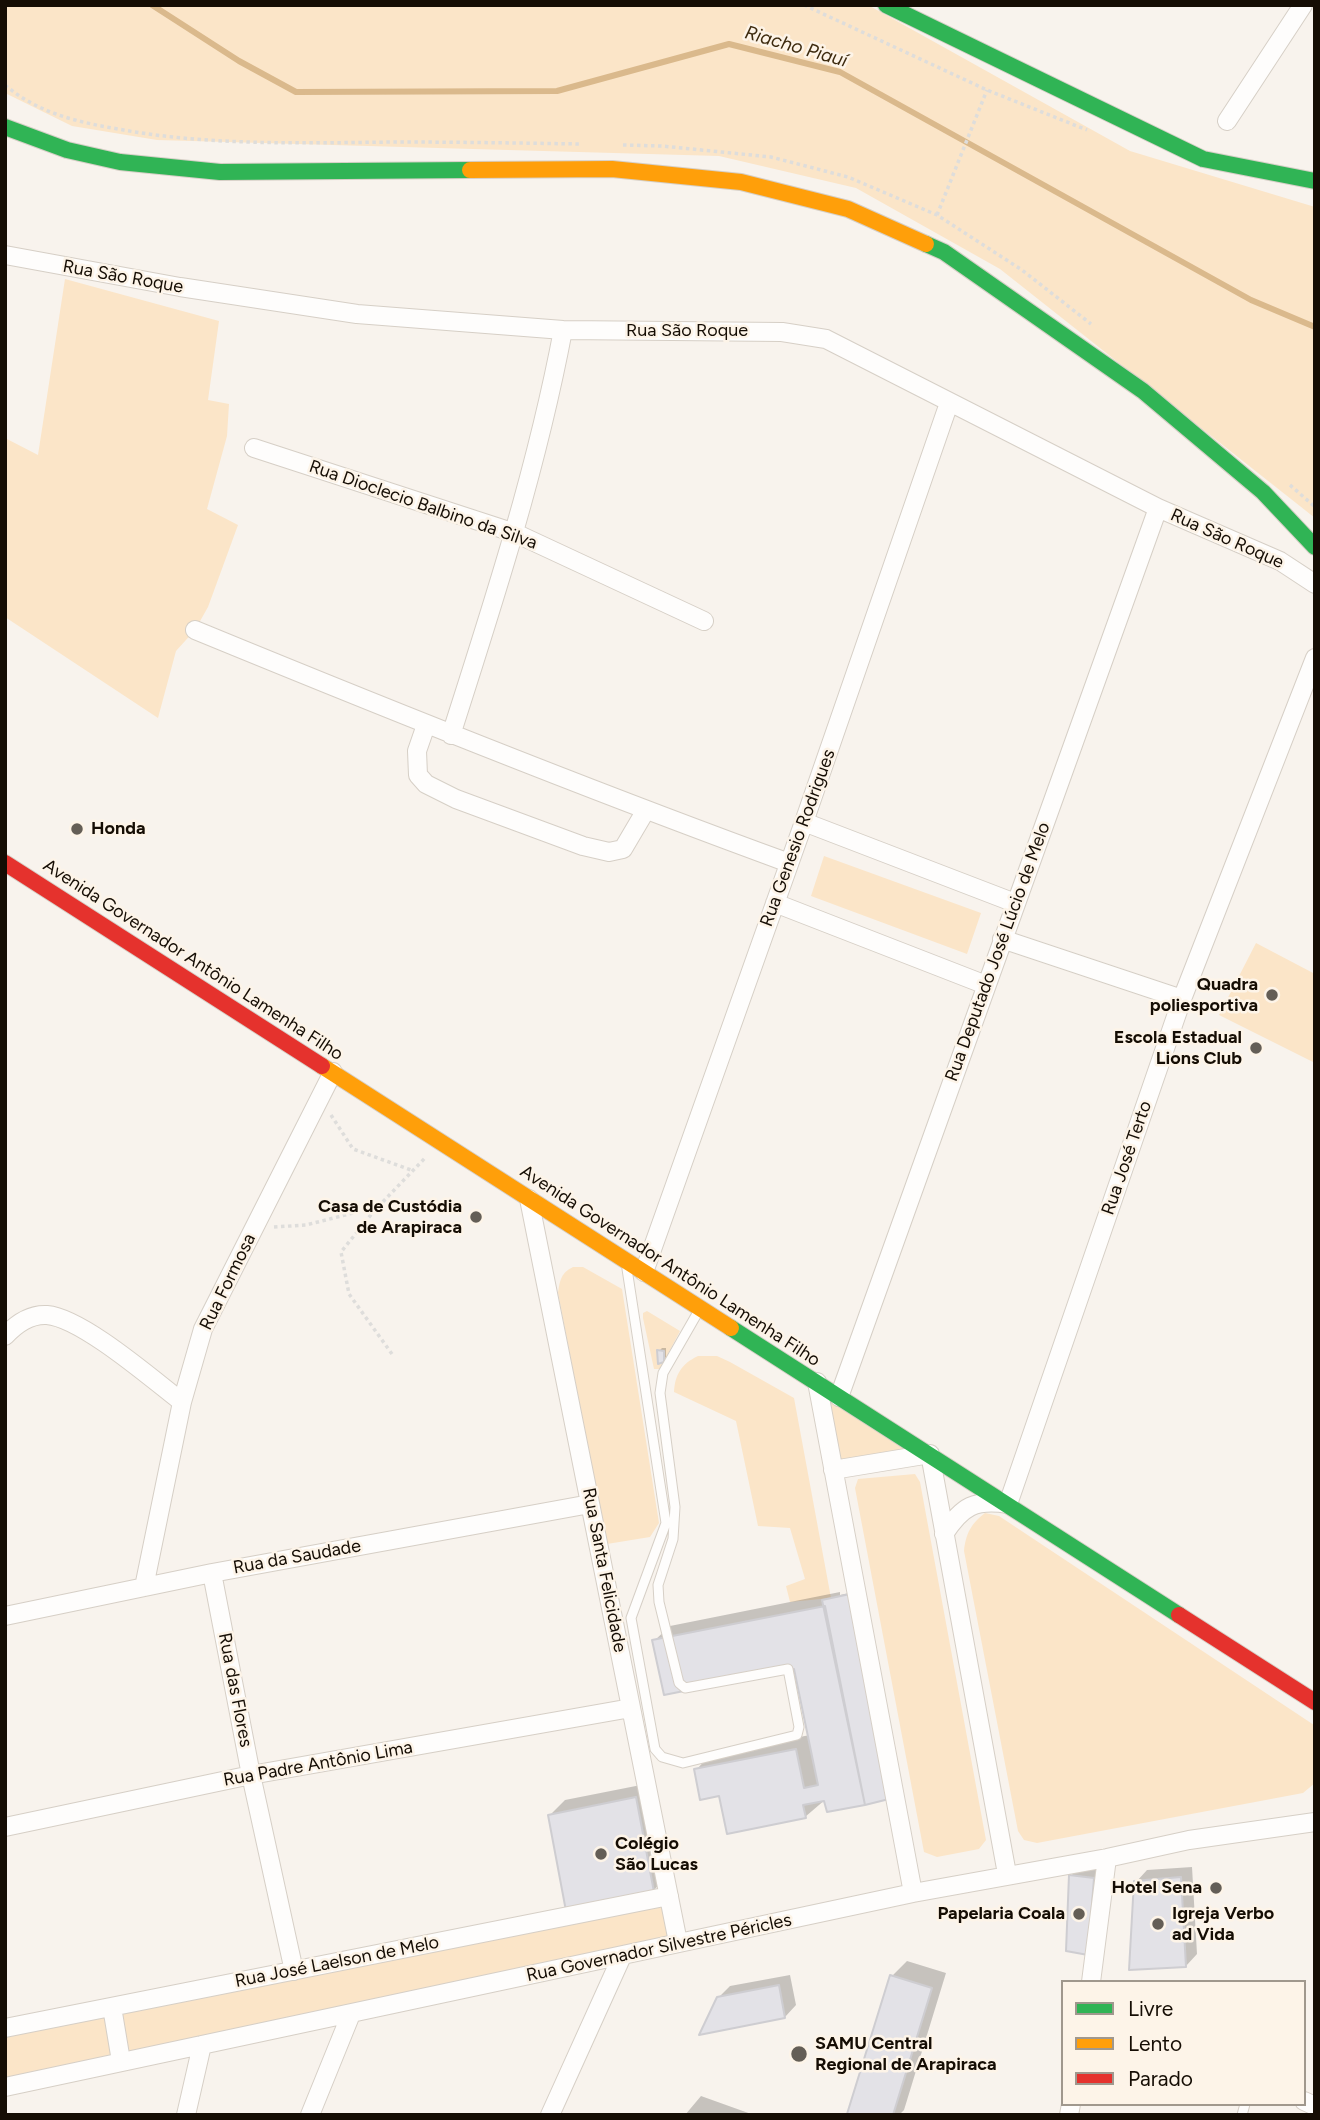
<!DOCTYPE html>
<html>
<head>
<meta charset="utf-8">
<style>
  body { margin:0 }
  #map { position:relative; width:1320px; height:2120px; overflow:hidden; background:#f8f3ed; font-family:Figtree,sans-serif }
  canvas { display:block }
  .frame { position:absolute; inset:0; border:7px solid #150d04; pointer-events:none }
  .legend { position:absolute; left:1061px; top:1980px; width:245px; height:126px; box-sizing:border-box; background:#fdf4e8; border:2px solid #a0988d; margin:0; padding:9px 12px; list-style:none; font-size:21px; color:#150d04 }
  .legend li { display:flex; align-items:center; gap:14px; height:35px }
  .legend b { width:35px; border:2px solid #a0988d }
</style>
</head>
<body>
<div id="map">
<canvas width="1320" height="2120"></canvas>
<div class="frame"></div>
<ul class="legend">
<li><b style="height:9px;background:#30b455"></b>Livre</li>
<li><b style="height:9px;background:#ff9f0a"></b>Lento</li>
<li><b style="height:9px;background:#e5322d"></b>Parado</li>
</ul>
</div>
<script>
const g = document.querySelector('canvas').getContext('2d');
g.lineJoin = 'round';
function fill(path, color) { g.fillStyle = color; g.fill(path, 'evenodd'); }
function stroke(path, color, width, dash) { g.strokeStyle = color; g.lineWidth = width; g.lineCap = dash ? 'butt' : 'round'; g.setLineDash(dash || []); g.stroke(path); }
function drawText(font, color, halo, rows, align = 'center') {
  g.font = font + ' Figtree,sans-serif'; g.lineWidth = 5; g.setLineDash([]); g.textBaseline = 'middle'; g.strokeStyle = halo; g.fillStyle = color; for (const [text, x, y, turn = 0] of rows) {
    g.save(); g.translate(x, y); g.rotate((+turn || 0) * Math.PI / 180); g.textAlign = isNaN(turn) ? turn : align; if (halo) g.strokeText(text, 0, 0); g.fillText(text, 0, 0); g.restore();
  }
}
const green = new Path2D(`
  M5,5H868L1130,151L1315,207V518L1000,269L856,188L719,156L157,140L72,126L5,93Z
  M65,279L219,321L208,400L229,404L227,436L207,509L238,525L208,607L195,630L176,651L158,718L5,617V438L38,455Z
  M824,856L981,913L967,954L811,896Z
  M1256,943L1315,974V1063L1219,1015Z
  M573,1267H583L622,1289L659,1523L650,1537L607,1544L558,1293C560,1280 561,1273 573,1267Z
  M647,1311L680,1331L660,1369H654L643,1318V1313Z
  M698,1356H717L730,1362L794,1398L831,1598L790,1602L786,1586L805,1579L790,1528L758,1526L736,1421L674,1392C675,1375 681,1364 698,1356Z
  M817,1382L930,1454L833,1470Z
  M915,1474L920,1482L986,1840L979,1849L937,1857L924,1852L855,1488L858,1479Z
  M985,1513L999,1516L1314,1725L1315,1783L1303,1793L1037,1843L1024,1840L1018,1831L964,1551C966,1533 971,1524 985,1513Z
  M669,1896L678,1942L5,2087V2028Z`);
const shadow = new Path2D(`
  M662,1348H666V1357L663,1361L659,1351Z
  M840,1592V1595L853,1592L826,1799L805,1817L721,1794L696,1770L711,1754L810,1735L796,1667L654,1641L670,1626Z
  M651,1783L668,1875L653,1891L550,1815L565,1800Z
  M1082,1864L1104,1867L1087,1953L1071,1876Z
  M1192,1867L1197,1954L1186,1966L1136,1882L1147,1870Z
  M907,1961L946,1973L904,2110L899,2115H855L892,1976Z
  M790,1975L796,2005L785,2017L718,1998L730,1986Z
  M701,2096L754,2115H685Z`);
const stream = new Path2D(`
  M152,5L239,61L296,92L557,91L729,44L840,72L1251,300L1315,327`);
const building = new Path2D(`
  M657,1350L664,1351V1362L658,1364Z
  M850,1594L889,1799L865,1805L822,1600Z
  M825,1606L865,1805L827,1812L824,1801L803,1805L806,1818L727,1834L719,1796L700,1800L694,1769L796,1749L804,1788L818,1785L794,1669L664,1695L652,1640Z
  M636,1797L654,1892L566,1911L548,1815Z
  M1069,1875L1094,1878L1088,1955L1066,1951Z
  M1181,1877L1186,1967L1129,1970L1134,1881Z
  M890,1975L932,1988L893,2115H849L847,2114Z
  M779,1985L785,2018L699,2035L717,1997Z`);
const path = new Path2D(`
  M804,5L987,90L1087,130
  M5,85C38,113 77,122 118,129C209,146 301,143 394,142C456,142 518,143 580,144
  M623,145L662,146L771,157L848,177L937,215L1022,270L1091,324
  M937,215L987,90
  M1290,485L1315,507
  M331,1115L353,1149L411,1170
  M274,1227L306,1225L361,1211H373
  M392,1354L349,1294L341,1252L374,1211L425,1158`);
const lane = new Path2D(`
  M627,1269L666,1523L631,1618L655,1749L662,1757L683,1763L797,1735L799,1727L788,1669L685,1688L679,1683L659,1602L658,1585L673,1539L675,1507L660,1393L663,1373L698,1312
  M1242,2115L1245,2104`);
const street = new Path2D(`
  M1227,121L1303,5
  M5,255L180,287L357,314L563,330L782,332L826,339L1158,508L1280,561L1315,584
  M254,448L515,533L704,621
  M195,630C392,711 589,790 789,863
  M426,725L417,751L418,775L426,784L456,799L583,846L609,852L623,849L646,810
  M451,735C494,601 537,468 563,330
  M804,822L1015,903
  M775,903L986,985
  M1002,939L1182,999
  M529,1199L678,1942
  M644,1272L804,822L949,403
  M5,1336C16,1324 29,1314 47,1315C82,1318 152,1379 182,1402
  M817,1382L913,1893
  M839,1397L1158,508
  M833,1470L930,1454L1007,1874
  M944,1534C962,1506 975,1499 1008,1504L1182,999L1315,658
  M212,1573L251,1775L294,1971
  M144,1587L182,1402L203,1329L333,1072
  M5,1616L212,1573L590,1504
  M5,1827L251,1775L631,1708
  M1091,1982L1107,1858
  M112,2007L121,2061
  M5,2028L669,1896
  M5,2087L913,1893L1107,1858L1189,1840L1315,1822
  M1304,2101L1315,2106
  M186,2115L202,2045
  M310,2115L351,2014
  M550,2115L622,1956
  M1069,2115L1071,2104`);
const fast = new Path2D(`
  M886,5L1203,159L1315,181
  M5,127L67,150L120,162L220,172L470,170
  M926,244L944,252L1143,391L1263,492L1315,547
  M731,1328L1179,1615`);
const slow = new Path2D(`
  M470,170L612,169L741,182L848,209L926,244
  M322,1066L731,1328`);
const jam = new Path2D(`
  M5,863L322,1066
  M1179,1615L1315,1702`);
const markers = [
  [77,829,7,"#645e56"],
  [1272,995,7,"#645e56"],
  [1256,1048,7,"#645e56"],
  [476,1217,7,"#645e56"],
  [601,1854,7,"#645e56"],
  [1216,1888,7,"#645e56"],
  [1079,1914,7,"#645e56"],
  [1158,1924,7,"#645e56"],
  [799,2054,9,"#645e56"]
];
const streetNames = [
  ["Rua São Roque",123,277,10],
  ["Rua São Roque",687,331],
  ["Rua Dioclecio Balbino da Silva",423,505,19],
  ["Rua São Roque",1227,539,24],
  ["Rua Genesio Rodrigues",798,838,-70],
  ["Rua Deputado José Lúcio de Melo",998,952,-70],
  ["Avenida Governador Antônio Lamenha Filho",193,960,33],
  ["Rua José Terto",1127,1158,-71],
  ["Avenida Governador Antônio Lamenha Filho",670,1266,33],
  ["Rua Formosa",228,1282,-64],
  ["Rua da Saudade",297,1557,-10],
  ["Rua Santa Felicidade",604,1570,79],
  ["Rua das Flores",235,1690,79],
  ["Rua Padre Antônio Lima",318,1764,-10],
  ["Rua Governador Silvestre Péricles",659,1948,-12],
  ["Rua José Laelson de Melo",337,1962,-11]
];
const poiNames = [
  ["Honda",91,829,"left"],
  ["Quadra",1258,985],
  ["poliesportiva",1258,1006],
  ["Escola Estadual",1242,1038],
  ["Lions Club",1242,1059],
  ["Casa de Custódia",462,1207],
  ["de Arapiraca",462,1228],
  ["Colégio",615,1844,"left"],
  ["São Lucas",615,1865,"left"],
  ["Hotel Sena",1202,1888],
  ["Papelaria Coala",1065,1914],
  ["Igreja Verbo",1172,1914,"left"],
  ["ad Vida",1172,1935,"left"],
  ["SAMU Central",815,2044,"left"],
  ["Regional de Arapiraca",815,2065,"left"]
];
const waterNames = [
  ["Riacho Piauí",796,47,16]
];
fill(green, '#fbe5c8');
fill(shadow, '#0003');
stroke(stream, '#dab98c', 6);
fill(building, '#e3e2e7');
stroke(building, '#cecdd1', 2);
stroke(lane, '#d6cfc6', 11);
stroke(street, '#d6cfc6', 20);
stroke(fast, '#d6cfc6', 18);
stroke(slow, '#d6cfc6', 18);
stroke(jam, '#d6cfc6', 18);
stroke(path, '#dedddb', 3.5, [3.5, 3.5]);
stroke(lane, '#fefdfc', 9);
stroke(street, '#fefdfc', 18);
stroke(fast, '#30b455', 16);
stroke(slow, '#ff9f0a', 16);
stroke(jam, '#e5322d', 16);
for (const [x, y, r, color] of markers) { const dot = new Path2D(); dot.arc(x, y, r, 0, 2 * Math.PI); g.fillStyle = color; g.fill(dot); stroke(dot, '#fdf4e8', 2.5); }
drawText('18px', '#150d04', '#fdf4e8', streetNames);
drawText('bold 18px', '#150d04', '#fdf4e8', poiNames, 'right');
drawText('italic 19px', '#3d2a0e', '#fdf4e8', waterNames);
</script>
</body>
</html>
